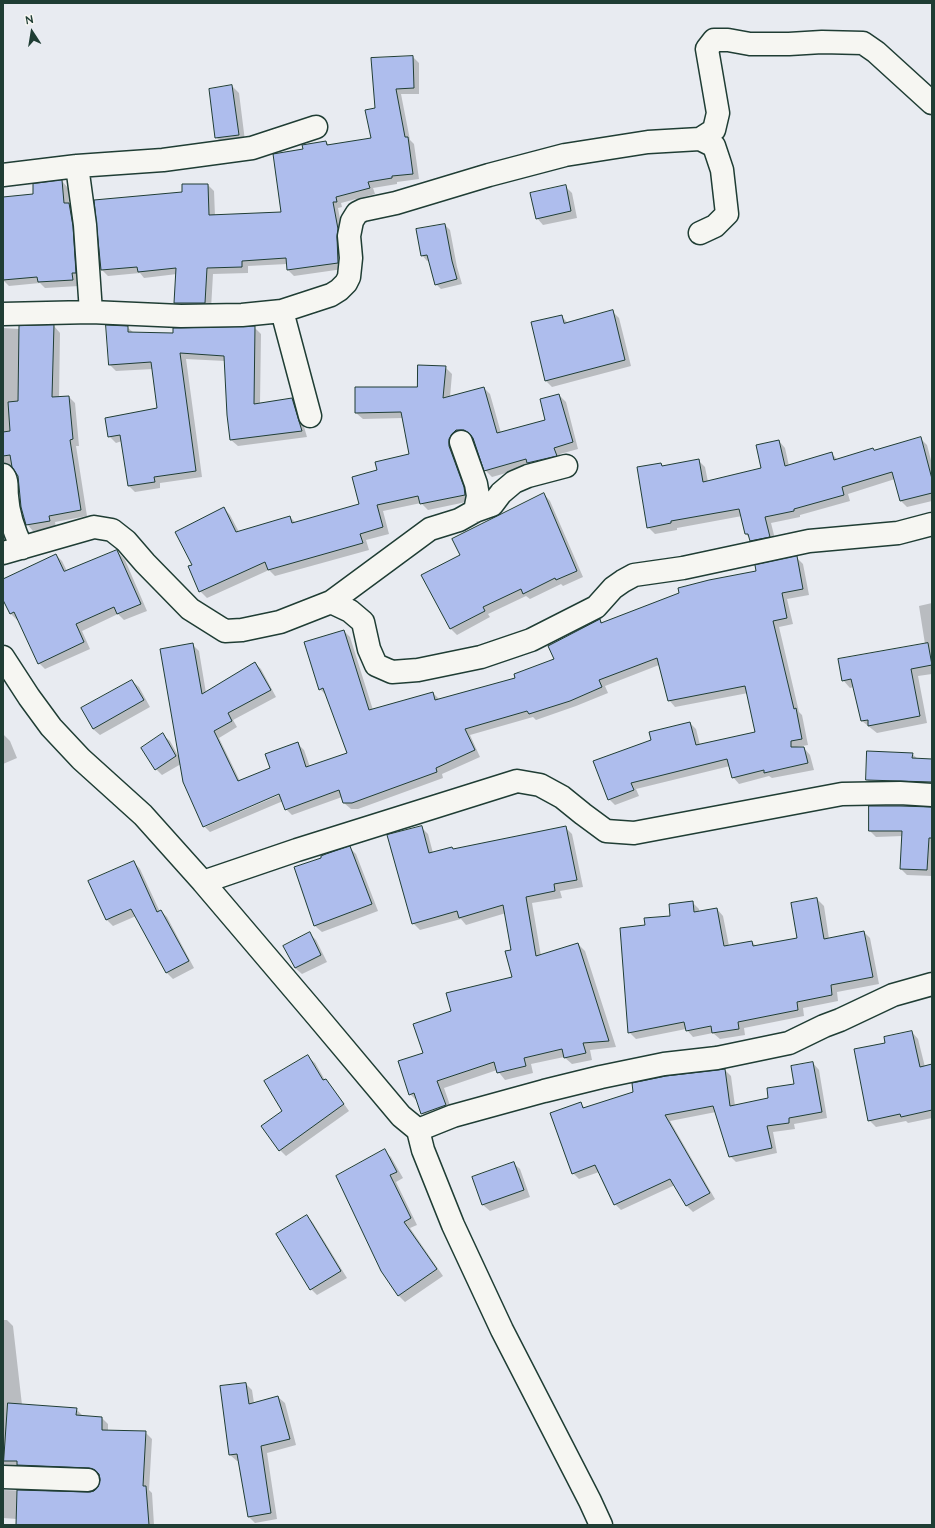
<!DOCTYPE html>
<html>
<head>
<meta charset="utf-8">
<style>
  body { margin:0 }
  #map { position:relative; width:935px; height:1528px; overflow:hidden; background:#e8ebf1; font-family:"Architects Daughter",sans-serif }
  canvas { display:block }
  .frame { position:absolute; inset:0; border:4px solid #1f3d34; pointer-events:none }
  .north { position:absolute; left:12px; top:12px; width:40px; height:40px; -webkit-text-stroke:3px #f6f6f2; paint-order:stroke; rotate:348deg; font-size:11px; font-weight:700; line-height:16px; text-align:center; color:#1f3d34 }
  .north::after { content:''; display:block; margin:auto; width:14px; height:18px; background:#1f3d34; clip-path:polygon(50% 0,100% 100%,50% 72%,0 100%) }
</style>
</head>
<body>
<div id="map">
<canvas width="935" height="1528"></canvas>
<div class="frame"></div>
<div class="north">N</div>
</div>
<script>
const g = document.querySelector('canvas').getContext('2d');
g.lineJoin = 'round';
function fill(path, color) { g.fillStyle = color; g.fill(path, 'evenodd'); }
function stroke(path, color, width, dash) { g.strokeStyle = color; g.lineWidth = width; g.lineCap = dash ? 'butt' : 'round'; g.setLineDash(dash || []); g.stroke(path); }
const shadow = new Path2D(`
  M413,57L419,63V94H401L410,140L414,144L419,179L397,182V184L373,188L375,194L341,203L342,207L338,208L343,236V269L294,276L288,270L287,264L248,266V273L213,274L211,309H181L175,303L177,274L144,278L140,273L108,276L102,270L183,192L208,185L214,191L215,216L282,213L304,150L326,142L330,146L372,139L376,109Z
  M232,86L239,93L245,141L223,144L216,137Z
  M62,181L68,188L69,204L76,210L79,286L45,288L40,283L9,286L3,280V198L34,195Z
  M565,186L572,193L577,218L543,225L537,218Z
  M445,225L450,230L457,267L462,284L441,289L436,284L430,260L427,261L422,255Z
  M613,312L619,318L631,366L552,387L546,381L561,316L568,323Z
  M54,326L60,333L59,398L69,397L75,403L79,446H76L87,516L55,522L56,527L33,531L27,524L18,474L16,470L8,469L3,471V328L20,329Z
  M127,327L134,333L174,334L254,327L261,334L260,404L292,399L298,406L307,437L238,446L231,440L225,361L186,359L202,477L160,483V488L135,492L128,485L122,441L116,443L109,436L158,409L153,369L116,371L110,365Z
  M445,367L452,374L450,397L484,388L490,394L501,433L546,420L559,395L566,402L578,449L560,454L562,462L531,466L492,477L485,470L474,437H463L471,501L428,510L421,503L383,511L389,534L366,540L369,550L275,576L269,570L207,598L200,591L193,565L224,508L230,515L239,532L290,517L296,523L360,505L378,471L411,454L403,418L363,419L356,413L418,388Z
  M920,438L927,445L932,464V501L907,507L901,501L895,479L848,494L850,501L800,515V517L771,523L776,543L757,547L746,534L742,516L677,528V530L655,534L648,527L661,464L663,467L698,460L705,467L708,482L762,469L779,441L785,448L789,466L831,453L838,460Z
  M544,494L550,501L583,577L563,586L561,584L530,599L526,596L488,614L490,617L457,635L450,628Z
  M3,519L7,546L3,547Z
  M117,551L125,560L147,611L124,620L118,614L82,631L90,649L45,669L39,663L19,619L17,620L11,614L3,598V580L56,555L62,561L67,571Z
  M796,557L803,564L809,595L787,599L793,624L779,627L799,712L802,715L808,745L796,747L804,748L810,755L814,770L772,778L769,776L739,784L733,777L730,766L636,789L639,796L615,805L609,799L652,740L690,723L696,729L700,745L757,732L748,693L675,707L669,700L659,665L605,686L608,693L576,706L536,720L533,717L470,735L480,757L442,774L443,778L358,809H351L344,803L342,797L292,815L286,809L283,801L210,832L204,826L181,764L162,775L156,769L163,735L170,741L180,759L192,644L199,651L206,693L255,663L261,669L276,697L233,720L237,727L219,738L240,781L271,768L298,744L304,750L310,767L349,754L326,695L320,689L344,631L350,637L373,710L433,693L439,699L517,679L555,660L600,620L603,623ZM283,791L284,793L205,827V825Z
  M932,603V674L918,676L927,723L877,733L862,721L854,687L850,688L843,680L925,644L919,606Z
  M132,681L139,687L150,707L100,735L93,729L82,709Z
  M3,734L10,741L17,758L3,764Z
  M912,754L918,759L932,760V788L873,786L867,780Z
  M932,808V876L907,875L901,869L903,836L876,837L870,831Z
  M421,827L428,834L433,853L454,850L565,827L572,834L583,887L560,891L562,898L532,903L541,956L578,944L585,951L616,1047L590,1050L592,1060L572,1064L564,1057L531,1064L533,1073L505,1080L497,1070L444,1088L452,1111L429,1120L422,1113L417,1101L410,1094L424,1054L452,1012L513,978L512,950L506,913L466,925L461,919L420,930L413,923Z
  M350,848L356,854L378,911L322,932L315,926L296,867Z
  M134,862L140,869L160,912L161,911L167,917L194,968L173,979L167,973L136,916L113,926L106,919Z
  M817,899L824,906L829,939L864,932L870,938L879,984L837,992L838,1001L803,1008L804,1016L744,1028L745,1035L720,1039L713,1033L693,1037L686,1029L636,1039L629,1032L646,926L671,916L692,902L699,909V912L717,909L723,916L729,946L752,942L756,946L798,939Z
  M310,934L316,940L327,962L302,974L295,968Z
  M912,1032L918,1039L925,1067L932,1065V1118L908,1123L906,1121L876,1127L869,1120L886,1043Z
  M308,1057L315,1063L325,1080L332,1087L349,1111L286,1156L280,1150L283,1111Z
  M813,1063L819,1070L827,1118L794,1124L795,1129L773,1132L777,1153L736,1162L730,1156L716,1112L670,1121L715,1199L693,1212L687,1206L675,1185L621,1210L615,1204L599,1172L579,1179L573,1173L580,1103L585,1108L725,1070L731,1076L735,1106L770,1099L795,1085Z
  M385,1151L391,1157L403,1178L396,1182L417,1225L410,1228L443,1276L405,1302L398,1295Z
  M513,1163L520,1169L530,1197L490,1211L483,1205L473,1178Z
  M307,1216L313,1223L347,1278L317,1295L311,1289Z
  M3,1320H7L13,1326L22,1405L76,1409L83,1416L102,1418L108,1424V1431L145,1432L152,1439L149,1490L152,1493L154,1525H17V1519L3,1518V1490L88,1493L94,1492L99,1488L101,1481L100,1475L96,1474L3,1473Z
  M246,1384L252,1390L254,1403L278,1397L285,1403L296,1445L267,1453L277,1519L255,1523L248,1516L239,1461H237L230,1455Z`);
const building = new Path2D(`
  M413,56L414,88L396,89L405,137H408L413,174L392,176V178L368,182L370,188L336,197L337,202H333L338,229L337,237L338,263L287,270L286,258L242,261V267L207,268L205,303H174L176,268L138,272L137,267L101,270L94,200L182,192V184H208L209,215L281,212L273,154L303,149L302,145L326,141L327,145L371,138L365,110L375,108L371,58Z
  M232,85L239,135L215,138L209,89Z
  M62,180L64,203H69L73,226L76,273H72L73,280L38,282L37,277L3,280V197L33,194V184Z
  M566,185L571,211L536,219L530,193Z
  M445,224L452,261L457,279L435,285L427,255L421,256L416,229Z
  M613,310L625,360L545,381L531,322L562,315L564,323Z
  M54,325L52,397L69,396L73,439L70,440L81,510L49,516L50,521L26,525L21,507L18,476L12,467L10,455L3,456V432L10,431L8,402L18,401L19,326Z
  M106,325L128,326V332L173,333V328L255,326L254,404L292,398L302,431L230,440L227,415L224,356L180,353L196,471L154,477L155,482L128,486L120,435L108,437L105,418L157,408L151,362L109,365Z
  M418,365L446,366L443,398L484,387L497,433L545,420L540,399L559,394L573,442L554,448L557,456L527,463L526,459L484,471L473,438L469,433L464,430H456L452,434L449,439V446L464,487L465,495L420,504L418,496L377,505L383,527L360,534L363,543L268,570L265,562L199,592L188,566L192,565L175,532L224,507L236,532L290,516L292,523L359,504L352,477L377,470L375,462L409,454L401,412L355,413V387H417Z
  M921,437L932,479V493L900,501L892,472L842,487L844,495L794,509V511L765,517L770,537L750,541L748,534H745L739,509L671,521V523L647,528L637,467L661,463L662,466L699,459L703,482L761,468L756,445L779,440L785,466L832,452L834,460L873,448L874,450Z
  M544,493L577,571L556,580L555,578L523,594L521,589L483,607L485,611L450,629L421,575L460,555L452,539Z
  M117,550L141,604L117,614L114,607L76,624L84,642L38,664L14,612L10,614L3,600V579L56,554L64,571Z
  M797,556L803,589L782,593L787,618L773,621L794,709L796,708L802,739L791,741V747H804L808,763L764,773V770L732,778L727,759L631,783L634,790L608,800L593,761L651,740L649,732L690,722L696,745L755,732L745,686L668,701L657,658L599,680L602,687L570,701L529,714L527,711L465,729L475,750L436,768L437,772L352,803H343L339,790L285,810L279,794L203,827L183,782L160,649L193,643L202,694L255,662L271,690L228,713L232,721L214,731L238,781L270,768L265,754L298,742L306,767L347,753L323,688L319,690L304,642L344,630L369,710L433,692L435,700L515,678L514,674L554,659L548,646L600,619L601,623L679,593L678,588L709,580L756,571L755,565Z
  M928,643L932,665L911,669L920,716L868,726V720L861,721L851,679L842,681L838,659Z
  M132,680L144,700L93,729L81,708Z
  M163,733L176,756L155,770L141,748Z
  M867,751L913,753L912,758L932,759V782L866,780Z
  M869,806H900L932,807V838H929L927,870L900,869L902,831H869Z
  M422,826L429,853L452,847L453,849L566,826L577,880L554,884L555,891L526,897L536,956L578,943L609,1041L583,1043L586,1053L564,1058L562,1049L524,1058L526,1066L497,1073L494,1062L437,1081L446,1105L421,1114L414,1093L409,1095L398,1061L423,1053L413,1024L451,1011L446,993L512,977L505,951L511,950L503,905L459,918L457,911L412,924L387,835Z
  M350,846L372,904L314,926L294,867L321,858V856L326,854Z
  M134,861L157,912L161,910L189,961L166,973L131,909L106,920L88,881Z
  M817,898L824,939L864,931L873,977L831,985L832,995L797,1002L798,1010L738,1022L739,1029L712,1033L711,1026L686,1031L684,1022L628,1033L620,928L645,925L644,918L670,916L669,904L693,901L694,912L717,908L724,946L752,941L753,946L797,938L791,903Z
  M310,932L321,955L295,968L283,946Z
  M912,1031L920,1067L932,1064V1110L901,1117L900,1114L868,1121L854,1049L885,1043L884,1037Z
  M308,1055L323,1080L326,1079L344,1104L279,1151L261,1126L282,1111L264,1081Z
  M813,1062L822,1112L789,1118V1123L767,1126L772,1148L729,1157L713,1106L665,1115L710,1193L686,1206L670,1179L614,1205L595,1165L572,1174L550,1113L581,1102L583,1108L633,1092L632,1083L666,1076L725,1069L730,1106L768,1098L767,1088L794,1084L791,1066Z
  M385,1149L397,1172L390,1175L411,1218L404,1222L437,1269L398,1296L381,1271L336,1176Z
  M514,1162L524,1190L482,1205L472,1177Z
  M307,1215L341,1271L310,1290L276,1234Z
  M246,1383L249,1404L278,1396L290,1439L261,1446L271,1513L248,1517L237,1454L229,1455L220,1386Z
  M8,1403L77,1408L76,1415L102,1417V1430L146,1431L143,1486H146L149,1525H16L17,1490L88,1492L94,1491L98,1487L100,1480L99,1474L95,1470L89,1468L17,1465V1461H4Z`);
const minor = new Path2D(`
  M77,166L85,225L91,312
  M3,175L77,166L163,160L252,148L316,127
  M700,233L715,226L727,214L722,170L714,146L700,139L714,130L718,113L707,49L714,40H728L750,44H789L822,42L863,43L876,52L932,103
  M282,311L310,416
  M3,314L91,312L181,316L242,315L282,311L331,295L339,290L346,283L349,277L351,258L349,236L352,221L357,213L363,210L396,203L489,175L565,155L648,142L700,139
  M461,442L476,484L478,496L475,511
  M3,475C8,480 6,489 7,496C8,515 14,531 22,548
  M3,553L94,527L112,530L126,541L145,563L190,609L225,631L242,630L280,622L331,602L350,611L363,622L369,649L376,665L392,672L418,670L481,657L531,640L596,607L613,588L623,581L634,575L683,568L809,541L898,533L932,524
  M331,602L430,529L459,520L475,511L492,505L501,493L514,482L528,476L566,466
  M3,657L29,697L51,727L81,759L143,815L203,882L317,1016L401,1116L418,1130L423,1150L453,1225L502,1330L590,1501L601,1525
  M203,882L297,850L517,781L540,785L562,797L583,814L606,831L634,833L842,794L900,793L932,795
  M418,1130L453,1116L544,1091L601,1077L664,1064L717,1058L789,1043L824,1026L840,1020L893,995L932,984
  M3,1477L88,1480`);
fill(shadow, '#0003');
fill(building, '#aebded');
stroke(building, '#1f3d34', 1);
stroke(minor, '#1f3d34', 25);
stroke(minor, '#f6f6f2', 22);
</script>
</body>
</html>
